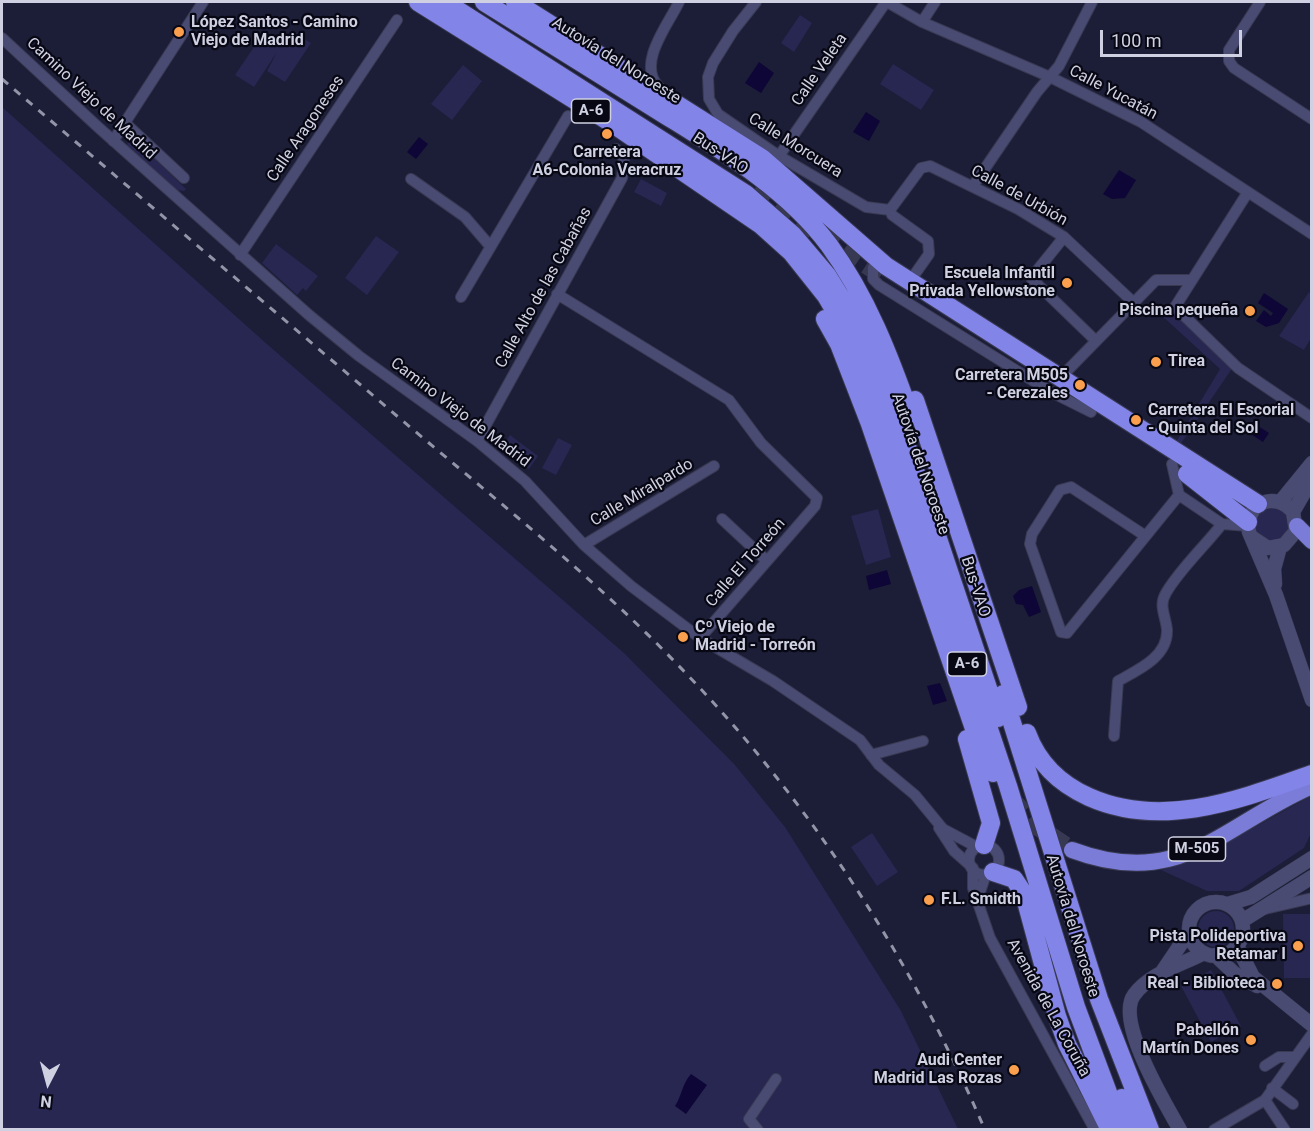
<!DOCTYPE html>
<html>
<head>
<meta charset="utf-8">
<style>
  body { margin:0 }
  #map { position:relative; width:1313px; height:1131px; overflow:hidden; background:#1c1d37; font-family:Roboto,sans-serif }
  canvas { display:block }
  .frame { position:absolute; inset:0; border:3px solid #cfd1e2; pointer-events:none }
  .north { position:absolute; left:18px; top:1053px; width:60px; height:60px; -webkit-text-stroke:4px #080814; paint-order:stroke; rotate:186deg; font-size:16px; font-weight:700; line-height:24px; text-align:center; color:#cfd1e2 }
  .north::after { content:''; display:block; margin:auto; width:21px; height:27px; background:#cfd1e2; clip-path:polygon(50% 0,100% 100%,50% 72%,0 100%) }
  .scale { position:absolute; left:1100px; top:30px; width:142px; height:27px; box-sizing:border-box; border:3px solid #cfd1e2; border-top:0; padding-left:8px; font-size:18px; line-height:21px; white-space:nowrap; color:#cfd1e2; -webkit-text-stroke:4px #080814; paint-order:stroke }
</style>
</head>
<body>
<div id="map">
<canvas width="1313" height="1131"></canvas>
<div class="frame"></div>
<div class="north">N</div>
<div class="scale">100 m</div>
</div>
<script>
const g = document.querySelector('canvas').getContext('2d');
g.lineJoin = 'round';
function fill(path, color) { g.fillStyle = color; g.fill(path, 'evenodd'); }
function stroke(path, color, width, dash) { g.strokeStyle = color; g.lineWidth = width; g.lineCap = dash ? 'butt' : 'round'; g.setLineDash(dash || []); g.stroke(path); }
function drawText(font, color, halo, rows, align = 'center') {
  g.font = font + ' Roboto,sans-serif'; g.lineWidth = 4.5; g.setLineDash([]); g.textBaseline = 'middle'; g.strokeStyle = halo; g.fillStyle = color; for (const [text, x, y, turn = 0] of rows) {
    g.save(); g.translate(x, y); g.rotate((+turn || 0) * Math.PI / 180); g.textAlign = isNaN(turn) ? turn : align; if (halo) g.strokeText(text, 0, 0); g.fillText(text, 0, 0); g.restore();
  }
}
const green = new Path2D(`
  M800,15L812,23L794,52L781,43Z
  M291,30L311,43L285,82L267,71L277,52L254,87L235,75L262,35L281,47Z
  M893,64L934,90L921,110L880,84Z
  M463,65L482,81L452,120L431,104Z
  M2,107L268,345L624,653L735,765L785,827L901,1011L958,1129H2Z
  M129,134L186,189L184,191L176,190L127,146Z
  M641,179L667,193L661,206L634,192Z
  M376,236L399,252L367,295L345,278Z
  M276,244L318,276L306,291L303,288L297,295L262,263Z
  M1309,292L1311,294V338L1304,350L1279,336Z
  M1166,306L1233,367L1178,448L1176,442L1220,369L1160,314Z
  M510,435L538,456L529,469L501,448Z
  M558,438L572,445L556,475L542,468Z
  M1255 524a17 17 0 1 1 34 0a17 17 0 1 1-34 0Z
  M878,509L891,557L866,565L851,516Z
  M1311,796V833L1304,848L1239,891H1207L1161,870L1195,860Z
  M872,833L898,872L877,886L851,847Z
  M1198 929a18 18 0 1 1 36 0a18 18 0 1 1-36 0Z
  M1283,914H1311V978H1284Z
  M1211,970L1241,1026L1211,1042L1181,986Z`);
const water = new Path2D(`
  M759,62L774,73L761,93L745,83Z
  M866,112L880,121L869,141L853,132Z
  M419,137L428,144L416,159L407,152Z
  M1119,170L1136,180L1125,198L1112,199L1103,194Z
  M1264,293L1288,309L1279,323L1266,327L1256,321L1264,310L1271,316L1273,313L1258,303Z
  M1252,422L1269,433L1263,442L1246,431Z
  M887,570L891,584L869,590L866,576Z
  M1032,586L1041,612L1029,617L1023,605L1016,604L1013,596L1019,590Z
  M940,683L947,701L933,705L927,686Z
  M691,1074L707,1085L686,1114L675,1106C682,1095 682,1084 691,1074Z`);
const motorwayTunnel = new Path2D(`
  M754,190L884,277
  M1011,799L1038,827L1072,850`);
const minor = new Path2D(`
  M756,2L733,31L713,63L708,77L709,99L718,114L779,156L866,207L890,210L892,215L928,241L929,254L910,281
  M887,2L922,22L1050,77L1141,122L1312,234
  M1260,2L1229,50V61L1234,68L1312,119
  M922,22L935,2
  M2,38L98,127L309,315L359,356L477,441L525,481L584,545L631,586L700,638L773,681L860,740L879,765L915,795L943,829L977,847
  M659,87C636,64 668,25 679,2
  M125,123L184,178
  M113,141L203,2
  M779,156L886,2
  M411,179L465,217L490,246
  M973,186L1037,92L1059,66L1092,2
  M1248,192L1175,307L1238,368L1312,418
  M890,210L921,168L930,166L1018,209L1064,237L1133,302
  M1064,237L1031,278L1095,340
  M240,255L397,20
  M886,266L873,268V279L879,285L1051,392L1091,412
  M557,294L729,400L761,443L817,498L815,506L700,638
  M461,297L568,116
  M1060,378L1156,280H1192
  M477,441L622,178L624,159L616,149
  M1172,464L1179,495L1222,524
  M722,519L767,561
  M1144,535L1071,487L1060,490L1032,534L1030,544L1061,632L1067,633L1179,495
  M584,545L714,466
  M1114,736L1118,681C1138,670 1168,657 1167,630C1166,616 1158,606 1166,593C1179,570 1205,546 1222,524L1248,526
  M871,755L923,741
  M939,828L954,851L972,867
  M969 860a15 15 0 1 1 30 0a15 15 0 1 1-30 0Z
  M973,868V888L990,938L1095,1130
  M977,901L986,874
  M1265,909L1312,898
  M1265,1066L1279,1057H1295
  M1272,1088L1293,1104
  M1265,1100L1285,1130
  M758,1130L749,1119L776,1079
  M1214,1130L1265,1100L1312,1034`);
const tertiary = new Path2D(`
  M1281,501L1312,463
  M1293,512L1312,479
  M1253,538L1268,548L1284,545L1296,531L1293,512C1275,490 1244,503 1249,532L1276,595L1312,700
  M1275,584L1274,569L1280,547
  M1189 929a27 27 0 1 1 54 0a27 27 0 1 1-54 0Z
  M1228,904L1251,897L1312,858
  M1242,921L1312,877
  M1237,946L1253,977L1312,1025
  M1215,955L1234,973L1257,986
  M1162,972L1189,932
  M1180,1130C1165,1103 1115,1021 1134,995C1150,973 1181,965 1204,953`);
const trunk = new Path2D(`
  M1297,526L1312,541
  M1072,850C1181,891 1222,825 1312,786`);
const motorway = new Path2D(`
  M418,2L613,124L761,225L791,252L826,296L853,342L881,405L1008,786L1076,1007L1122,1130
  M445,2L746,194L793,235L827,275L861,330L892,401L998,718
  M484,2C540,37 597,72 654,108C716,147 784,185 829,245C867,297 890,357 911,417
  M515,2L762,158L886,266L1258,504
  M825,319L839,344L870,424L981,749L993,773
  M915,400L1018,707
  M1187,474L1248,522
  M1003,694L1099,999L1150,1130
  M1027,733C1038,763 1060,784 1089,797C1163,830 1241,799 1312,774
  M967,739L991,823L984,845
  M993,872L1014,879L1024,894L1057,1016L1067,1044L1110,1130
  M1122,1098L1136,1130`);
const rail = new Path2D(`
  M2,79C133,191 265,303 397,416C491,496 590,574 676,663C808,798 910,956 985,1130`);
const markers = [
  [179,32,6,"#fa9f4e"],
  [607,134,6,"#fa9f4e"],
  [1067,283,6,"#fa9f4e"],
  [1250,311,6,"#fa9f4e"],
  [1156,362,6,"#fa9f4e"],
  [1080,385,6,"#fa9f4e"],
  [1136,420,6,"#fa9f4e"],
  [683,637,6,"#fa9f4e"],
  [929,900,6,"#fa9f4e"],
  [1298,946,6,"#fa9f4e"],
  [1277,984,6,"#fa9f4e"],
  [1251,1040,6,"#fa9f4e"],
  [1014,1070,6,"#fa9f4e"]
];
const shields = [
  [591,111,39],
  [967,664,39],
  [1197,849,57]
];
const shieldNames = [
  ["A-6",591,111],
  ["A-6",967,664],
  ["M-505",1197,849]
];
const poiNames = [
  ["López Santos - Camino",191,23,"left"],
  ["Viejo de Madrid",191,41,"left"],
  ["Carretera",607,153,"center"],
  ["A6-Colonia Veracruz",607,171,"center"],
  ["Escuela Infantil",1055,274],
  ["Privada Yellowstone",1055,292],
  ["Piscina pequeña",1238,311],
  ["Tirea",1168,362,"left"],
  ["Carretera M505",1068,376],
  ["- Cerezales",1068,394],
  ["Carretera El Escorial",1148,411,"left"],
  ["- Quinta del Sol",1148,429,"left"],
  ["Cº Viejo de",695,628,"left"],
  ["Madrid - Torreón",695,646,"left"],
  ["F.L. Smidth",941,900,"left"],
  ["Pista Polideportiva",1286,937],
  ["Retamar I",1286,955],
  ["Real - Biblioteca",1265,984],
  ["Pabellón",1239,1031],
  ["Martín Dones",1239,1049],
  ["Audi Center",1002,1061],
  ["Madrid Las Rozas",1002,1079]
];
const streetNames = [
  ["Autovía del Noroeste",616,61,32],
  ["Calle Veleta",820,70,-55],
  ["Calle Yucatán",1113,93,28],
  ["Camino Viejo de Madrid",91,99,43],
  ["Calle Aragoneses",306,129,-56],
  ["Calle Morcuera",795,146,32],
  ["Bus-VAO",720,154,33],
  ["Calle de Urbión",1019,196,29],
  ["Calle Alto de las Cabañas",544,288,-61],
  ["Camino Viejo de Madrid",460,413,37],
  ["Autovía del Noroeste",920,464,71],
  ["Calle Miralpardo",642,493,-31],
  ["Calle El Torreón",746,563,-49],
  ["Bus-VAO",975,587,72],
  ["Autovía del Noroeste",1072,926,73],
  ["Avenida de La Coruña",1048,1008,61]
];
fill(green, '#272752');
fill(water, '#0e0636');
stroke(motorwayTunnel, '#373851', 18, [18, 9]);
stroke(minor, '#393a52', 12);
stroke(tertiary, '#393a52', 15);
stroke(trunk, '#393a52', 18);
stroke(motorway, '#393a52', 20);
stroke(minor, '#494b73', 10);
stroke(tertiary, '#494b73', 14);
stroke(trunk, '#7b7cd8', 16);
stroke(motorway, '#8384e8', 18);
stroke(rail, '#9294a8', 3, [8, 8]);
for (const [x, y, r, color] of markers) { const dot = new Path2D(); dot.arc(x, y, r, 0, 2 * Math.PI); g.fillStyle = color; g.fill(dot); stroke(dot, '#080814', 2); }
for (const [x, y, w] of shields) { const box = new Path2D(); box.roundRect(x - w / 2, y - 12, w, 24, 4.5); g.fillStyle = '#080814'; g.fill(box); stroke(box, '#cfd1e2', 1.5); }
drawText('bold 15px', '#cfd1e2', null, shieldNames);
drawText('bold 16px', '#cfd1e2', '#080814', poiNames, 'right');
drawText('16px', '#cfd1e2', '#080814', streetNames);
</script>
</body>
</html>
